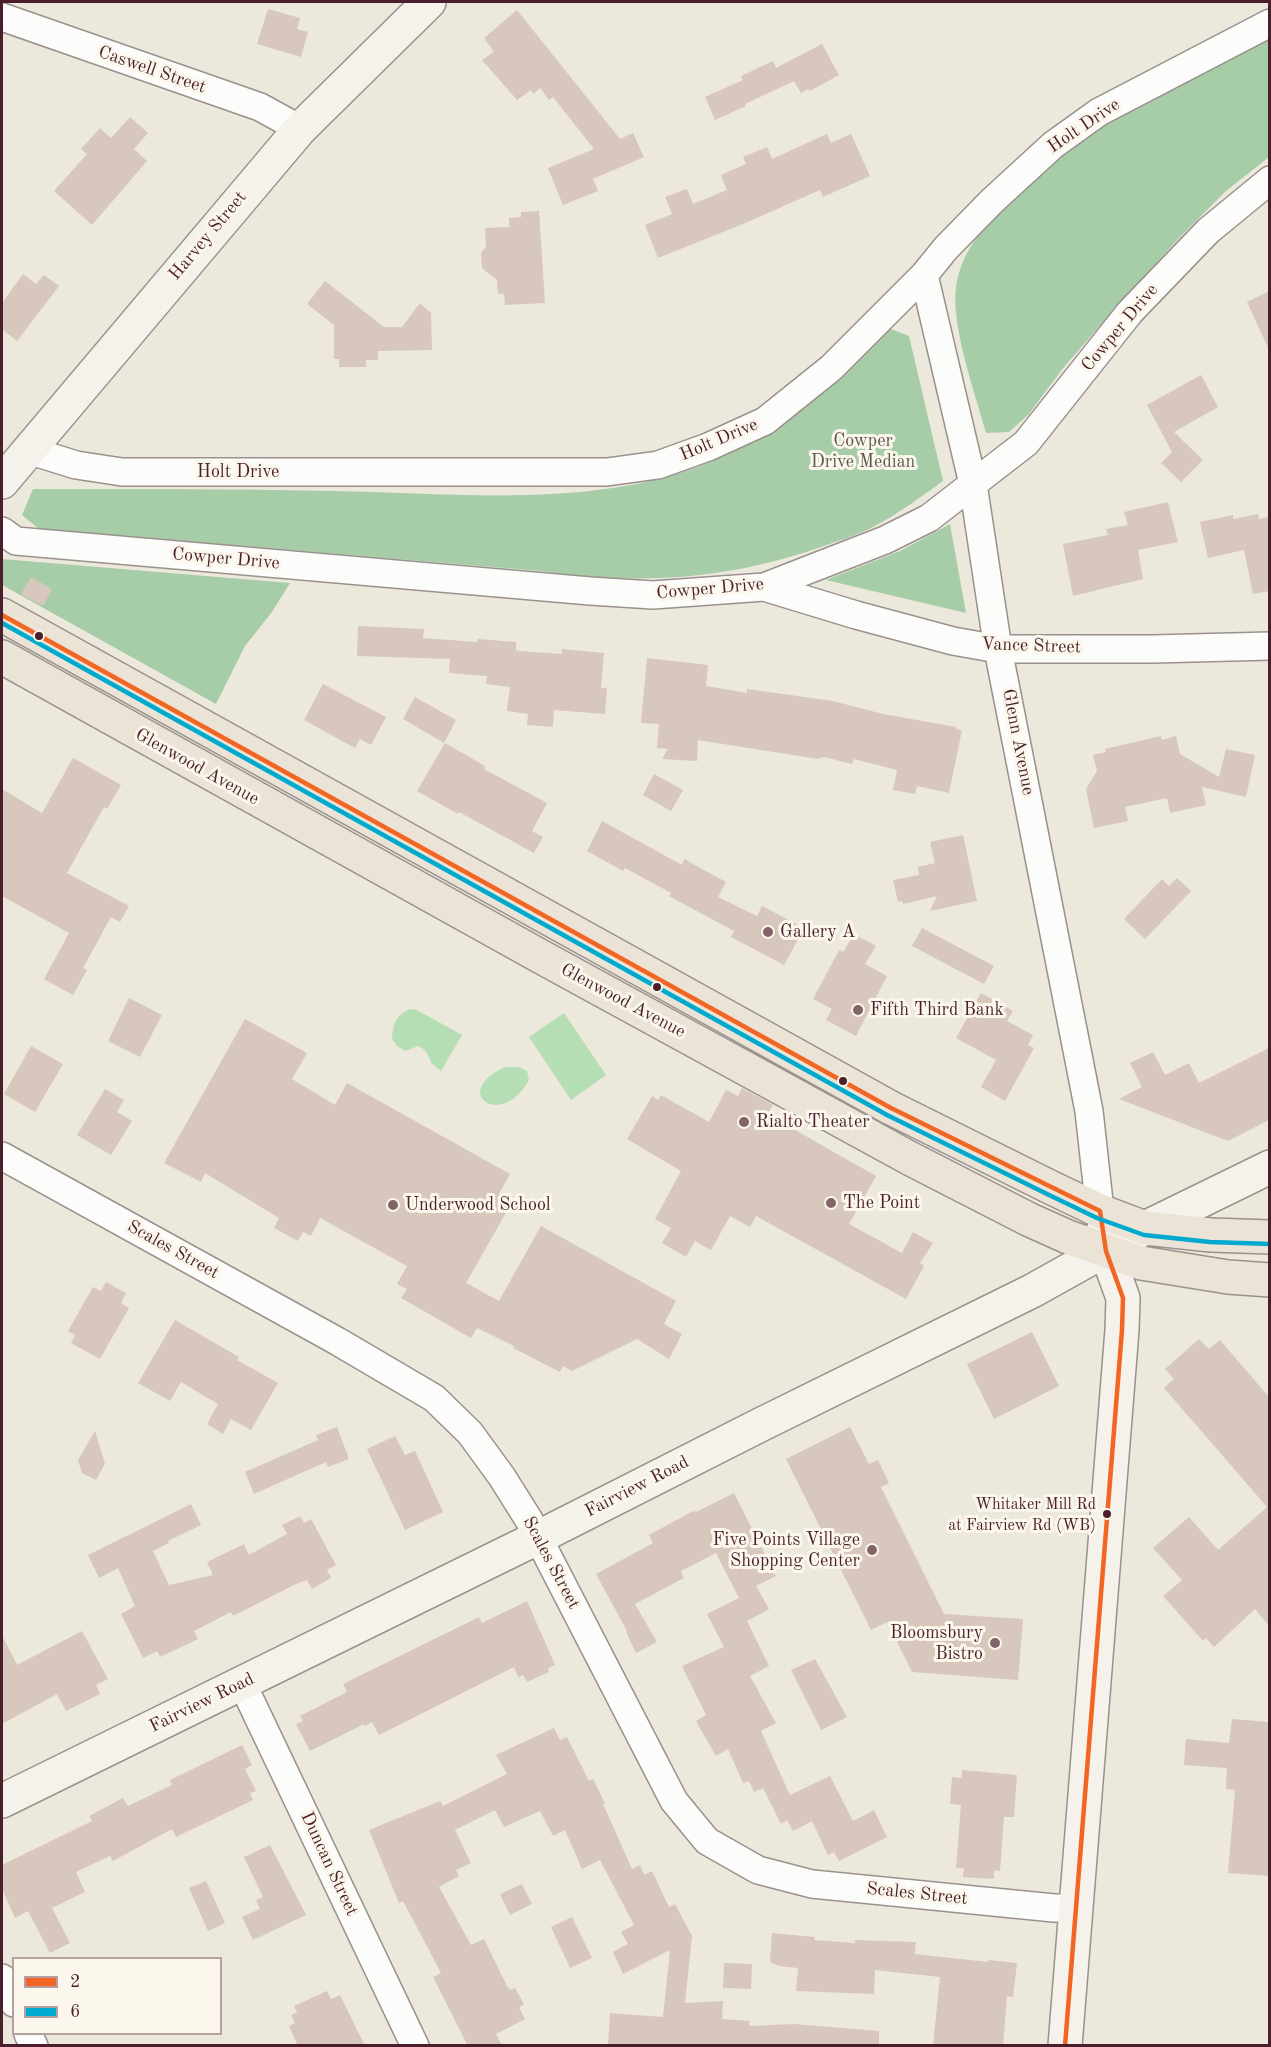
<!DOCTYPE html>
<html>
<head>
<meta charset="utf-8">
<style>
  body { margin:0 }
  #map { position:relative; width:1271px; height:2047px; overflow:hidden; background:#ede8dc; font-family:"Old Standard TT",serif }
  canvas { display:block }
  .frame { position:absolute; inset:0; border:3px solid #4a1f2b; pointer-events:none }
  .legend { position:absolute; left:12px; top:1957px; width:210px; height:78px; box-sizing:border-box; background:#fbf7ec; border:2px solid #b4a19f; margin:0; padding:8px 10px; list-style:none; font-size:18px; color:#4a1f2b }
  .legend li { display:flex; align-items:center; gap:12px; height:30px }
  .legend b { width:30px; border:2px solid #b4a19f }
</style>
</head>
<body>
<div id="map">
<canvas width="1271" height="2047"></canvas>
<div class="frame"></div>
<ul class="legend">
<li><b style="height:8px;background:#f26522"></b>2</li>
<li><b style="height:8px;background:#00a9ce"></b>6</li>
</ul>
</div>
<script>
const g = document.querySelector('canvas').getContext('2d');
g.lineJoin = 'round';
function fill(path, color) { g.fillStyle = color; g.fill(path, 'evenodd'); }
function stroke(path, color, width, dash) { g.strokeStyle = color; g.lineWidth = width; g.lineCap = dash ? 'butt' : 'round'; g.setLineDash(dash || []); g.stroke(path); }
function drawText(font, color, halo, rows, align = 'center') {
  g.font = font + ' "Old Standard TT",serif'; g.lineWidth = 6; g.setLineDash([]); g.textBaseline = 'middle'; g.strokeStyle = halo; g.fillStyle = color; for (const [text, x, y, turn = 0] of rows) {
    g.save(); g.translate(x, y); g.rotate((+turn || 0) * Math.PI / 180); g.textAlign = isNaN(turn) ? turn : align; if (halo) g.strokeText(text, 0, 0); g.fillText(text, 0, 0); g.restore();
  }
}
const green = new Path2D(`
  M410,1009L417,1010L462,1035L441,1071L432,1064L427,1053L422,1048L418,1046L405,1051L397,1046L392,1039C393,1024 396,1015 410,1009Z
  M564,1013L606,1075L571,1100L529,1037Z
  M505,1067H519L527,1071L529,1080C502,1130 449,1093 505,1067Z`);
const forest = new Path2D(`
  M1269,36V157L1226,191L1179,238L1112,312L1064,367L1028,415L1009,432L986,433C975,392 951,328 956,287C962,246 991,218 1020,191C1044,170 1068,150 1094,132C1149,95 1211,67 1269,36Z
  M888,328L909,336L943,481C921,497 899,513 875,526C856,536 835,542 815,549C723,580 637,585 541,571L39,529L22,515L33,489C133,489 233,489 333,491C462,493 605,511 724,456C789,425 839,378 888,328Z
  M950,524L966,613L826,580L900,551Z
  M2,559L290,583L272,612L245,646L216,704L2,585Z`);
const building = new Path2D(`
  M268,9L300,18L297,29L308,32L301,57L257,44Z
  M517,10L620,139L633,133L644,157L593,179L598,191L563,205L548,168L594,149L553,97L549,100L540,88L533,94L531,90L517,100L482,60L494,52L484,38Z
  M822,44L839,75L810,91L808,89L801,93L794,81L745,104L746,106L715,120L705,97L743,80L741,76L773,61L776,68Z
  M130,117L148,133L134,149L147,161L92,225L54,191L87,154L81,149L100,128L111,138Z
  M827,134L831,143L851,134L870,176L823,197L820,190L743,224L658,258L645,225L672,214L665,197L687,189L693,204L727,190L721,175L746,164L743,157L767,147L772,159Z
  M539,211L545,303L505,305L504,294H498L497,280L482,268L481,253L486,247L485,228L509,227V218L521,217V212Z
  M23,274L36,284L44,275L59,286L17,341L2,329V303Z
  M325,281L384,327H402L420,303L431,313L432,350L378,351V360H366V367H339V359H334V325L307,304Z
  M1269,291V350L1247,302Z
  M1201,375L1218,407L1174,432L1203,460L1181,482L1161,463L1172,452L1147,405Z
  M1168,502L1178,542L1138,550L1143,579L1073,596L1063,544L1108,535L1106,529L1128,525L1124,512Z
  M1258,514L1259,519L1269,517V591L1253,594L1244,550L1208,558L1200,522L1233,515V519Z
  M31,577L52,589L43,606L21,594Z
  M358,626L424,629L423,638L477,642L478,639L516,642V650L519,651L562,654V649L604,653L601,688H607L605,714L554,710L553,727L527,725L528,714L507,711L510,687L486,684L487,676L449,673L450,659L357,656Z
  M647,658L708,665L706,686L747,693V689L833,701L883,714L956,727V729L962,730L949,793L917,786L915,794L893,790L897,770L854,759L852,764L824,757L818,759L698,740L697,761L662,759L668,749L657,748L659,724L641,723Z
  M323,684L386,717L371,745L360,739L355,748L304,720Z
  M415,697L456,720L444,743L403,719Z
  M1161,736L1162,740L1176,736L1180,754L1219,777L1226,749L1255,755L1246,797L1202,787L1206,805L1170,813L1167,798L1125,807L1128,821L1094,828L1086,789L1097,771L1093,755L1106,752L1105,749Z
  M445,743L485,766L484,769L547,803L532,831L543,837L534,853L459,812L458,814L417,791Z
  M73,758L121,785L107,809L104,807L67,873L129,906L120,922L111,917L83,968L87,970L73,995L44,979L69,933L2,896V789L42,813Z
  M654,774L683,790L671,811L643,795Z
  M602,821L682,865L684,859L726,882L718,897L757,916L762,906L804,928L784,965L731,937L734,931L669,896L671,893L625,868L623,871L587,851Z
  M963,835L977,901L930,911L937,896L903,904L902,901L898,902L893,880L919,875L918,867L935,863L930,842Z
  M1177,878L1191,891L1145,939L1124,919L1162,879L1169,886Z
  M922,928L994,966L984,984L912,946Z
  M854,934L876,946L865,964L887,976L856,1036L826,1020L832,1009L813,999L839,950L843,952Z
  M981,993L1013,1011L1007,1021L1033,1035L1028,1045L1034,1048L1005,1101L981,1087L996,1060L956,1038Z
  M129,998L162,1015L140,1057L108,1041Z
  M245,1019L307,1053L292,1079L335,1105L347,1083L510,1174L499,1194L512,1202L466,1283L499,1301L541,1226L676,1301L664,1324L682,1334L669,1359L637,1339L572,1371L563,1366L560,1372L513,1348L514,1346L477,1328L471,1338L401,1298L407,1289L397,1284L407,1266L320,1218L311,1236L303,1232L298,1241L274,1228L279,1218L205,1173L201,1182L164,1163Z
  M31,1046L63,1064L35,1112L4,1094Z
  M1269,1048V1120L1228,1141L1119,1099L1142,1087L1130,1063L1153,1052L1165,1075L1189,1063L1199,1083Z
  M742,1088L773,1105L767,1114L876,1176L849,1224L902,1253L913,1232L933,1243L920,1263L924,1266L906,1299L756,1216L750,1227L730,1216L711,1250L695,1241L686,1257L662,1243L671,1228L655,1219L681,1171L627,1139L652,1096L658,1100L661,1095L709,1122L726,1090L738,1096Z
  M105,1089L124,1100L117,1112L132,1121L111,1155L77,1135Z
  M106,1282L126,1293L121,1303L129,1308L100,1359L71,1343L75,1335L68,1331L93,1287L101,1291Z
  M175,1320L239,1357L237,1360L278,1383L251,1430L231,1419L223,1434L207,1424L218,1404L181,1382L170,1401L138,1383Z
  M1032,1332L1059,1386L994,1419L967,1364Z
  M1199,1339L1209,1349L1220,1340L1269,1397V1626L1255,1609L1214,1647L1206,1638L1203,1641L1163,1596L1182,1580L1153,1548L1189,1517L1218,1550L1267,1507L1164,1388L1174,1379L1165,1369Z
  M337,1427L349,1459L328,1467L326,1462L254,1494L245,1472L318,1440L316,1435Z
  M850,1427L869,1464L878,1460L889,1483L881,1487L944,1614L1023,1619L1018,1680L912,1672L887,1622L871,1630L786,1459Z
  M95,1431L105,1464L96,1480L82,1473L78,1460Z
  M395,1436L405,1455L415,1451L443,1512L405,1530L367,1449Z
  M734,1493L776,1576L756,1586L769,1609L747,1621L769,1666L750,1676L776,1723L761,1731L790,1795L830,1776L853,1821L874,1810L887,1837L839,1861L834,1852L828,1855L812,1821L793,1831L787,1820L781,1824L763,1788L754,1792L749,1781L743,1783L728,1749L716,1756L696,1721L706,1715L682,1666L724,1647L707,1614L739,1598L716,1553L681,1571L684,1578L635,1604L657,1642L636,1653L626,1632L627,1631L596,1574L653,1543L649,1535L693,1511L696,1512Z
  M191,1504L201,1525L168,1541L169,1543L153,1551L169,1585L213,1575L207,1562L244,1544L249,1555L287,1534L282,1525L300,1516L304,1523L311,1519L336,1565L327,1570L331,1578L312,1589L307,1580L298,1583L233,1616L231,1612L194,1631L198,1639L160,1657L157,1651L143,1658L121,1614L135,1606L118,1568L99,1578L88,1555Z
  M527,1601L555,1665L548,1668L549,1672L527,1682L523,1675L518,1677L514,1667L379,1735L372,1722L365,1726L364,1724L310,1751L296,1724L303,1721L300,1716L347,1692L343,1684L479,1617L482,1623Z
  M82,1631L108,1679L96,1685L100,1694L66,1711L57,1694L2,1724V1635L17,1665Z
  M815,1659L847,1717L821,1730L791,1670Z
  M1232,1719L1269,1722V1876L1228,1873L1235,1790L1226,1789L1227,1768L1184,1765L1186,1739L1229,1743Z
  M554,1728L560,1740L567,1737L589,1781L593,1779L605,1803L603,1804L632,1869L640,1865L644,1875L652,1871L669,1907L675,1904L692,1936L685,2003L723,2001L722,2019L750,2021L749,2026L794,2024L879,2031V2046H608L610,2013L663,2017L670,1950L623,1974L613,1952L628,1944L621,1932L634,1925L600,1860L582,1869L565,1830L553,1836L540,1811L504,1827L495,1810L455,1830L471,1863L456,1870L459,1876L439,1887L471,1945L484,1939L507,1986L510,1990L515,1988L524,2004L519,2008L525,2019L496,2034L502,2046H468L433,1977L441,1973L403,1901L399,1903L369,1830L440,1801L443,1806L507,1774L496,1755Z
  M242,1745L252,1765L245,1769L256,1791L250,1793L253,1800L176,1837L172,1829L113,1861L110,1856L76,1872L85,1892L52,1908L70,1943L50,1953L28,1911L15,1918L2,1889V1865L92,1821L89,1816L123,1798L128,1806L172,1785L170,1780Z
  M962,1770L1017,1775L1014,1817H1004L1000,1871L994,1870V1879L963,1877L964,1868H956L961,1805L950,1804L952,1777L962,1778Z
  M270,1845L306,1915L253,1940L242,1917L260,1909L256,1900L263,1897L244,1857Z
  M206,1881L225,1923L208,1931L189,1888Z
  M522,1884L532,1904L510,1915L500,1894Z
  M572,1917L592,1958L570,1968L551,1927Z
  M772,1933L815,1937L814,1940L855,1943V1940L916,1942L915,1954L988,1962L989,1960L1017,1963L1013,1997L1007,1996L1003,2046H933L940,1977L875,1970L874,1994L796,1991L798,1968L779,1966L770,1962Z
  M724,1963L752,1964L751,1989L723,1988Z
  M327,1991L331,1999L340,1995L365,2046H298L289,2026L295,2023L291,2015L297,2012L294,2006Z`);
const street = new Path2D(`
  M2,17L260,107L300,129
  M924,275L973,484L998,649L1089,1111L1100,1211
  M28,450L76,465L122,472H607L658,465L708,447L765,421L831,368L924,275L946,248L992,201L1053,145L1099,112L1270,23
  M2,531L16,541L590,591L653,595L764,587L885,540L929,518L1026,443L1130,312L1208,231L1270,180
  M764,587L856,615L953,641L998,649H1153L1270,646
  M2,1156L337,1341L434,1398L470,1433L502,1477L529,1520L674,1801L707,1841L758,1870L812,1884L1054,1908H1076
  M242,1683L415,2046
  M2,1978L14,2003
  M28,2034L34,2046`);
const secondary = new Path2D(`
  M2,482L300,129L429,2
  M2,1801L539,1537L762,1424L1032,1291L1145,1228L1270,1167
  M1065,2046L1122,1330L1123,1298L1106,1251L1103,1231`);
const primary = new Path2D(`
  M2,615L891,1108L1052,1188L1100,1211L1145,1228L1211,1235L1270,1237
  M2,657L547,960L911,1159L1030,1220L1068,1237L1141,1263L1228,1277L1270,1280`);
const bus1 = new Path2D(`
  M2,615L891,1108L1100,1211L1106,1251L1123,1298L1122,1330L1065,2046`);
const bus2 = new Path2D(`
  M2,623L887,1115L1049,1195L1097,1218L1144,1235L1210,1242L1270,1244`);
const markers = [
  [39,636,5,"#4a1f2b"],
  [768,932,6,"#836569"],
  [657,987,5,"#4a1f2b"],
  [858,1010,6,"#836569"],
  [843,1081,5,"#4a1f2b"],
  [744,1122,6,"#836569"],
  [831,1203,6,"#836569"],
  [393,1205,6,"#836569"],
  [1107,1514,5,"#4a1f2b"],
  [872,1550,6,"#836569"],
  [995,1643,6,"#836569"]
];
const busNames = [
  ["Whitaker Mill Rd",1096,1505],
  ["at Fairview Rd (WB)",1096,1526]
];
const streetNames = [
  ["Caswell Street",152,70,19],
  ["Holt Drive",1084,126,-34],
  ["Harvey Street",208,236,-50],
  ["Cowper Drive",1120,328,-50],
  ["Holt Drive",719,440,-23],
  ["Holt Drive",238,472],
  ["Cowper Drive",226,559,5],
  ["Cowper Drive",710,589,-5],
  ["Vance Street",1031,646,2],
  ["Glenn Avenue",1018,742,79],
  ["Glenwood Avenue",197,767,29],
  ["Glenwood Avenue",623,1001,28],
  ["Scales Street",173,1250,29],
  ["Fairview Road",637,1487,-27],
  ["Scales Street",551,1563,62],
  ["Fairview Road",202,1703,-26],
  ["Duncan Street",329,1864,65],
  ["Scales Street",917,1894,6]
];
const parkNames = [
  ["Cowper",863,441],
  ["Drive Median",863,462]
];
const poiNames = [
  ["Gallery A",780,932],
  ["Fifth Third Bank",870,1010],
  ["Rialto Theater",756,1122],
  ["The Point",843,1203],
  ["Underwood School",405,1205],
  ["Five Points Village",860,1540,"right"],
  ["Shopping Center",860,1561,"right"],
  ["Bloomsbury",983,1633,"right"],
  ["Bistro",983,1654,"right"]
];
fill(green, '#b5deb4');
fill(forest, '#a7cca8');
fill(building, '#d7c7bd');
stroke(street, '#9a918d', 30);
stroke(secondary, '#9a918d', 36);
stroke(primary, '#9a918d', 36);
stroke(street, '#fcfcfa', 27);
stroke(secondary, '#f5f1eb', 33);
stroke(primary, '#eae3d6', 33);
stroke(bus1, '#f26522', 4.5);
stroke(bus2, '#00a9ce', 4.5);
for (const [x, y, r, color] of markers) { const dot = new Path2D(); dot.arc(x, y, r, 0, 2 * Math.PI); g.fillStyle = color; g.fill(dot); stroke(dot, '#fbf7ec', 2); }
drawText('16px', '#4a1f2b', '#fbf7ec', busNames, 'right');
drawText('18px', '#4a1f2b', '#fbf7ec', streetNames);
drawText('18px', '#5d564a', '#fbf7ec', parkNames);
drawText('18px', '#4a1f2b', '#fbf7ec', poiNames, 'left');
</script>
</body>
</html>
